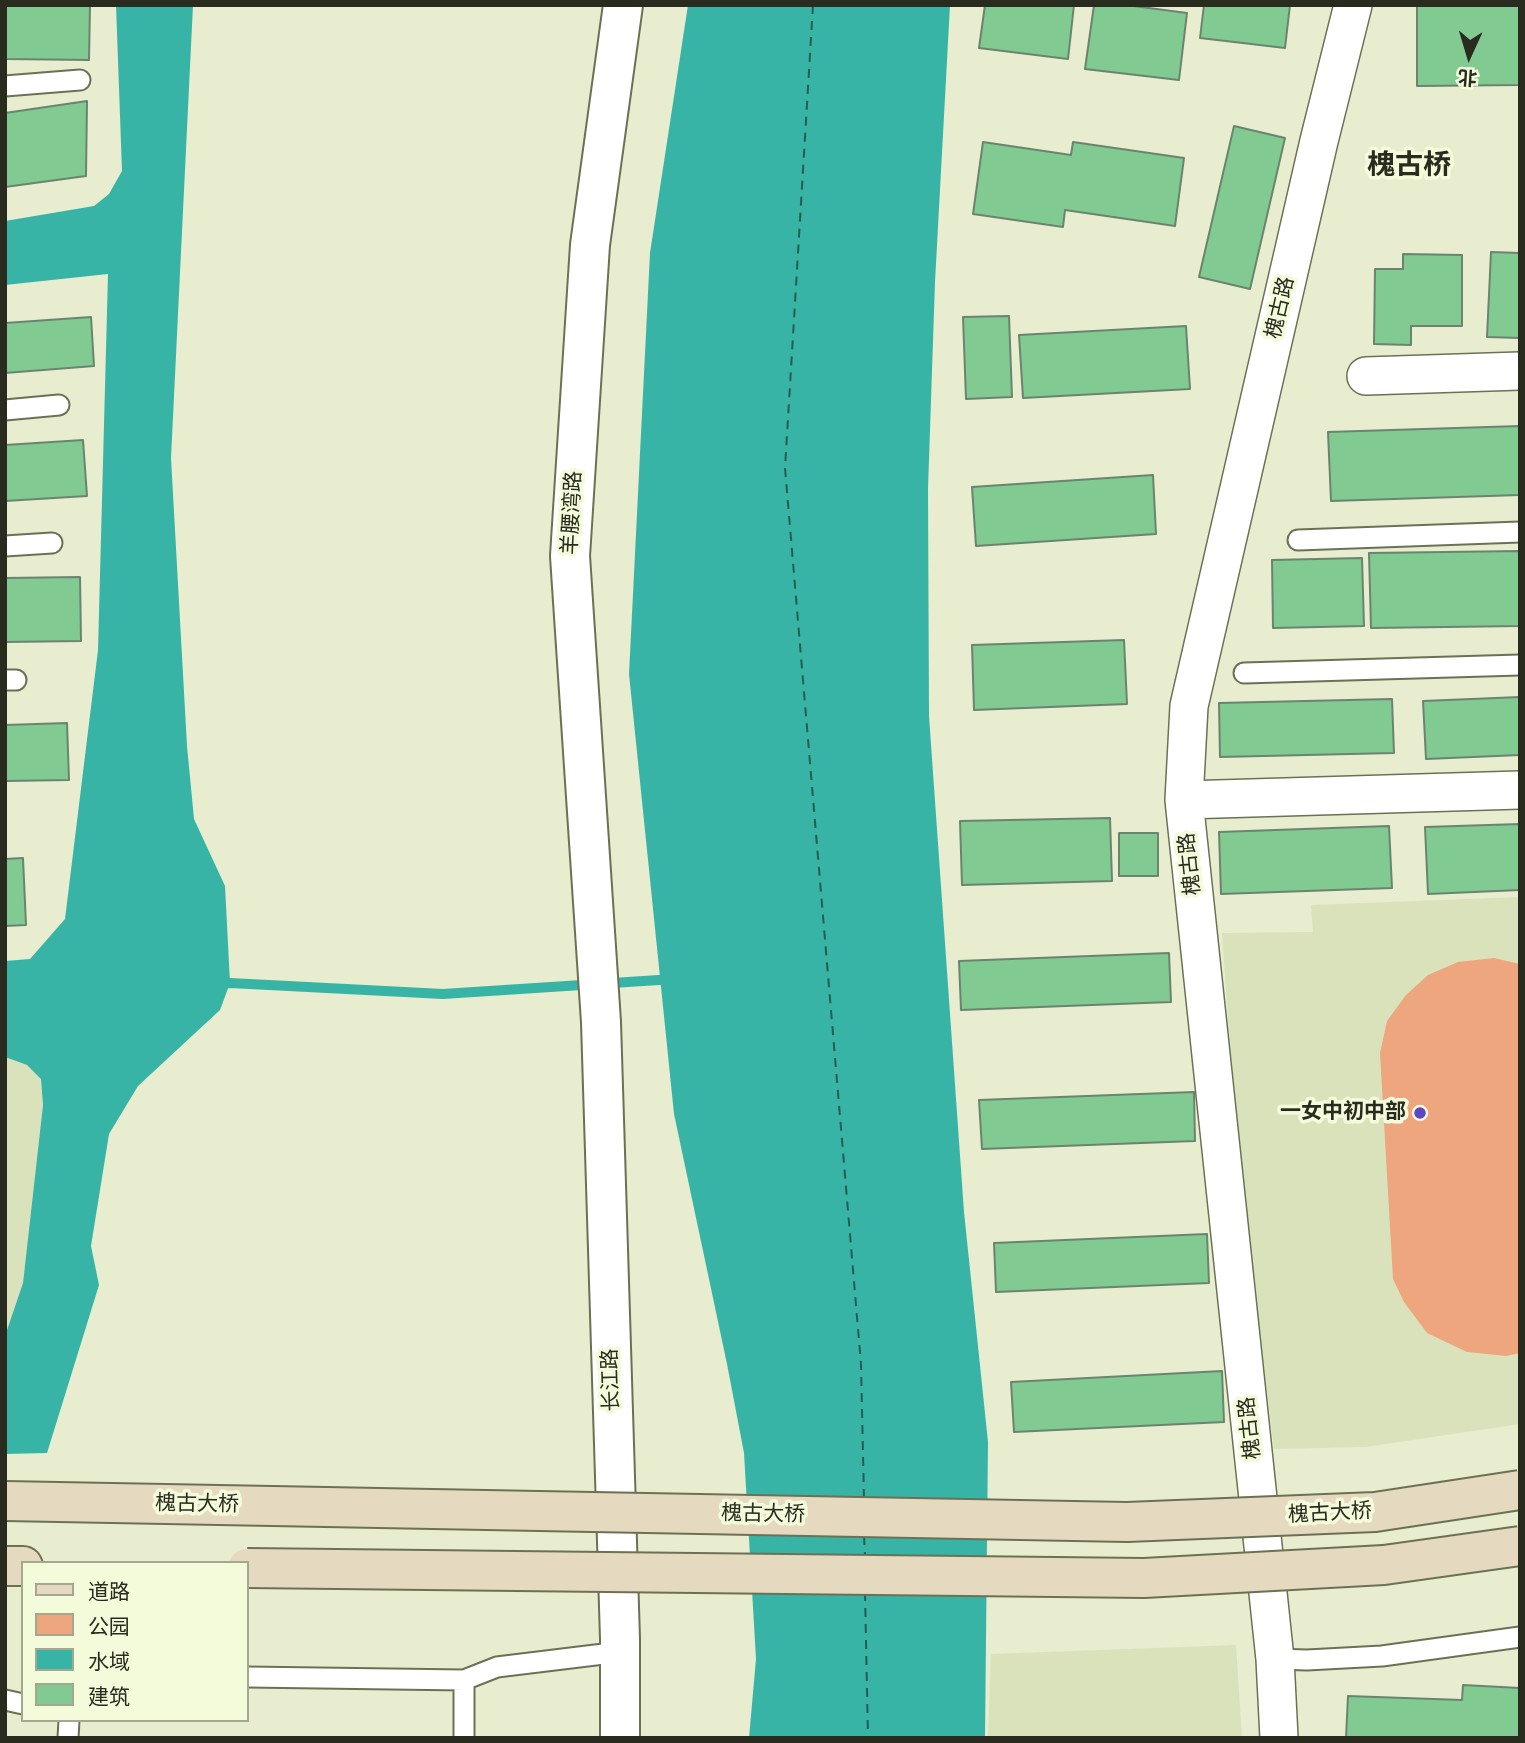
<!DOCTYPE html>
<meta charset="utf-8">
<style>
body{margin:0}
#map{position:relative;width:1525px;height:1743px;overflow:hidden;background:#e7edce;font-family:"Roboto Condensed","Noto Sans SC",sans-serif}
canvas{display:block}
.frame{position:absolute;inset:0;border:7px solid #292b1f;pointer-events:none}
.legend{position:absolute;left:21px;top:1561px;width:228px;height:161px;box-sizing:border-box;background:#f4fbdb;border:2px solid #a3a890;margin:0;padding:9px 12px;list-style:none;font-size:21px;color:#292b1f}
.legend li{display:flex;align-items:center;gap:14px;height:35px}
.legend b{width:35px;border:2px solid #a3a890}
.north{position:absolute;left:1434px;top:21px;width:70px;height:70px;-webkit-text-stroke:5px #f4fbdb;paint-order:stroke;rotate:184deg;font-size:19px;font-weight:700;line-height:28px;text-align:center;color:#292b1f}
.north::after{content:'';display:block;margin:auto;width:24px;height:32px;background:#292b1f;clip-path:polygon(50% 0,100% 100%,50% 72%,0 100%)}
</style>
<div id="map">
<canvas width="1525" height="1743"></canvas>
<div class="frame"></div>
<ul class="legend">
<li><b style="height:9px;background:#e5d9c0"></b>道路</li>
<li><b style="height:19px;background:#eea67f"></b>公园</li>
<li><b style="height:19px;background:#38b4a7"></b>水域</li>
<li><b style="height:19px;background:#81cb93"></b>建筑</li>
</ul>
<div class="north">北</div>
</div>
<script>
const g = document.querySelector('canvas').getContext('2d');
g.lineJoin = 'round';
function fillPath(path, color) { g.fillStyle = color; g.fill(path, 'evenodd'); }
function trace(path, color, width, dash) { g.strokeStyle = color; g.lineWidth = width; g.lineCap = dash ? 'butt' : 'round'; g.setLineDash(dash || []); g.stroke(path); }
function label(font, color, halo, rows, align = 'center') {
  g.font = font + ' "Roboto Condensed","Noto Sans SC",sans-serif'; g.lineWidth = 7; g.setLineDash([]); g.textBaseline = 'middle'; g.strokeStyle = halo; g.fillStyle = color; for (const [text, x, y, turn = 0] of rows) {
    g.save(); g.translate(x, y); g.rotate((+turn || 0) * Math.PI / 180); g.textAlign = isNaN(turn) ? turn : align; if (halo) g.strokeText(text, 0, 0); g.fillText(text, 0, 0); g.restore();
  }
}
fillPath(new Path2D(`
 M1520,897v527l-154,23 -92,2 -15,-121 -29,-281 -8,-114 91,-1 -2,-27z
 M5,1057l22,8 14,14 2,26 -20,178 -18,53z
 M1236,1645l6,93h-254l3,-84z`), '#dae2bb');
fillPath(new Path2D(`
 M1494,958l26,6v389l-14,3 -39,-4 -40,-19 -23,-31 -11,-23 -13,-226 7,-32 19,-26 22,-20 30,-13z`), '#eea67f');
fillPath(new Path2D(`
 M116,5h77l-22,453 16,288 7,73 31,67 5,97 -10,27 -82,76 -29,48 -18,112 8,39 -52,168 -42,1v-118l18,-53 20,-178 -2,-26 -14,-14 -22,-8v-96l25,-2 35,-40 33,-269 10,-376 -103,11v-64l89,-15 15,-12 13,-23z
 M688,5h262l-15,277 -7,207 1,227 35,496 24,230 -3,296h-236l7,-79 -12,-206 -17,-89 -53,-250 -45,-440 21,-421z`), '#38b4a7');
trace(new Path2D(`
 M215,985l15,-2 213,11 231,-15`), '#38b4a7', 10);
trace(new Path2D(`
 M813,5l-28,463 76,896 3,135
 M864,1536l1,19
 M865,1592l3,146`), '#285b54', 2, [9, 7]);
const building = new Path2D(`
 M5,5h85l-1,55 -84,-1z
 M985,5h89l-6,54 -89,-11z
 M1094,5h32l61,8 -8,67 -94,-11z
 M1204,5h86l-5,43 -85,-10z
 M1417,5h103v80l-103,1z
 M87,101l-1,75 -81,11v-74z
 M1234,126l51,12 -35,151 -51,-12z
 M983,142l88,13 2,-13 111,16 -9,68 -110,-16 -2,17 -90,-13z
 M1491,252l29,1v85l-33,-1z
 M1403,254l59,1v71h-51v19l-37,-1 1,-75h28z
 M1009,316l3,81 -46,2 -3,-82z
 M91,317l3,49 -89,7v-50z
 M1186,326l4,63 -167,9 -4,-63z
 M1520,426v69l-189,6 -3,-69z
 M83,440l4,56 -82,5v-56z
 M1153,475l3,59 -180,12 -4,-59z
 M1520,551v75l-149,2 -2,-75z
 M1362,558l2,68 -91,2 -1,-68z
 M80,577l1,64 -76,1v-64z
 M1124,640l3,64 -153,6 -2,-65z
 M1520,697v58l-94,4 -3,-58z
 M1392,699l2,54 -174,4 -1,-54z
 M67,723l2,57 -64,1v-56z
 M1110,818l2,63 -150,4 -2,-64z
 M1520,824v66l-92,4 -3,-67z
 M1389,826l3,62 -171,6 -2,-62z
 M1119,833h39v43h-39z
 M23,858l3,67 -21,1v-67z
 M1169,953l2,49 -210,8 -2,-49z
 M1194,1092l1,49 -213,8 -3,-49z
 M1207,1234l2,49 -213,9 -2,-49z
 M1222,1371l2,51 -210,10 -3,-50z
 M1463,1685l57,3v50h-174l2,-42 114,4z`);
fillPath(building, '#81cb93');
trace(building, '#6b8470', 2);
const service = new Path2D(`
 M5,86l75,-6
 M5,410l54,-5
 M1298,540l222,-8
 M5,546l47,-3
 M1244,673l276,-8
 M5,680h11
 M1275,1659l32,1 75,-4 138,-19
 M247,1677l217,3
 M5,1700l18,4
 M68,1738l1,-18
 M464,1738v-58l33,-13 123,-15`);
const minor = new Path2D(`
 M1366,376l154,-5
 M1184,800l336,-10
 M1279,1738l-4,-79 -91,-859 5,-94 130,-565 34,-136`);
const tertiary = new Path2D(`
 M620,1738v-99l-19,-617 -31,-466 20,-311 33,-240`);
const secondary = new Path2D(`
 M5,1566h18`);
trace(service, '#6b7155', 23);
trace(minor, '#6b7155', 40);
trace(tertiary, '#6b7155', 42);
trace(secondary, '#6b7155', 42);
trace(service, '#fff', 19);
trace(minor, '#fff', 37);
trace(tertiary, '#fff', 38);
trace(secondary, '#e5d9c0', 38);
const secondaryBridge = new Path2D(`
 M5,1501l1122,21 248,-10 145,-22
 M247,1568l897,10 240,-13 136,-19`);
trace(secondaryBridge, '#6b7155', 42, []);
trace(secondaryBridge, '#e5d9c0', 38);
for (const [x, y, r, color] of [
 [1420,1113,7,"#5d46bf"]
]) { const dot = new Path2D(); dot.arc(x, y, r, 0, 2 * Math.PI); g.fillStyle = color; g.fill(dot); trace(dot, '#f4fbdb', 2.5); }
label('21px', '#292b1f', '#f4fbdb', [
 ["槐古路",1281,308,-77],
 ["羊腰湾路",573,513,-87],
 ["槐古路",1191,864,-96],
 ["长江路",612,1380,-92],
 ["槐古路",1251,1428,-96],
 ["槐古大桥",197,1505,1],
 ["槐古大桥",1330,1514,-3],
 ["槐古大桥",763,1515,1]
]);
label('bold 21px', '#292b1f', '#f4fbdb', [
 ["一女中初中部",1406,1113]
], 'right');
label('bold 28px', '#292b1f', '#f4fbdb', [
 ["槐古桥",1409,167]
]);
</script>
